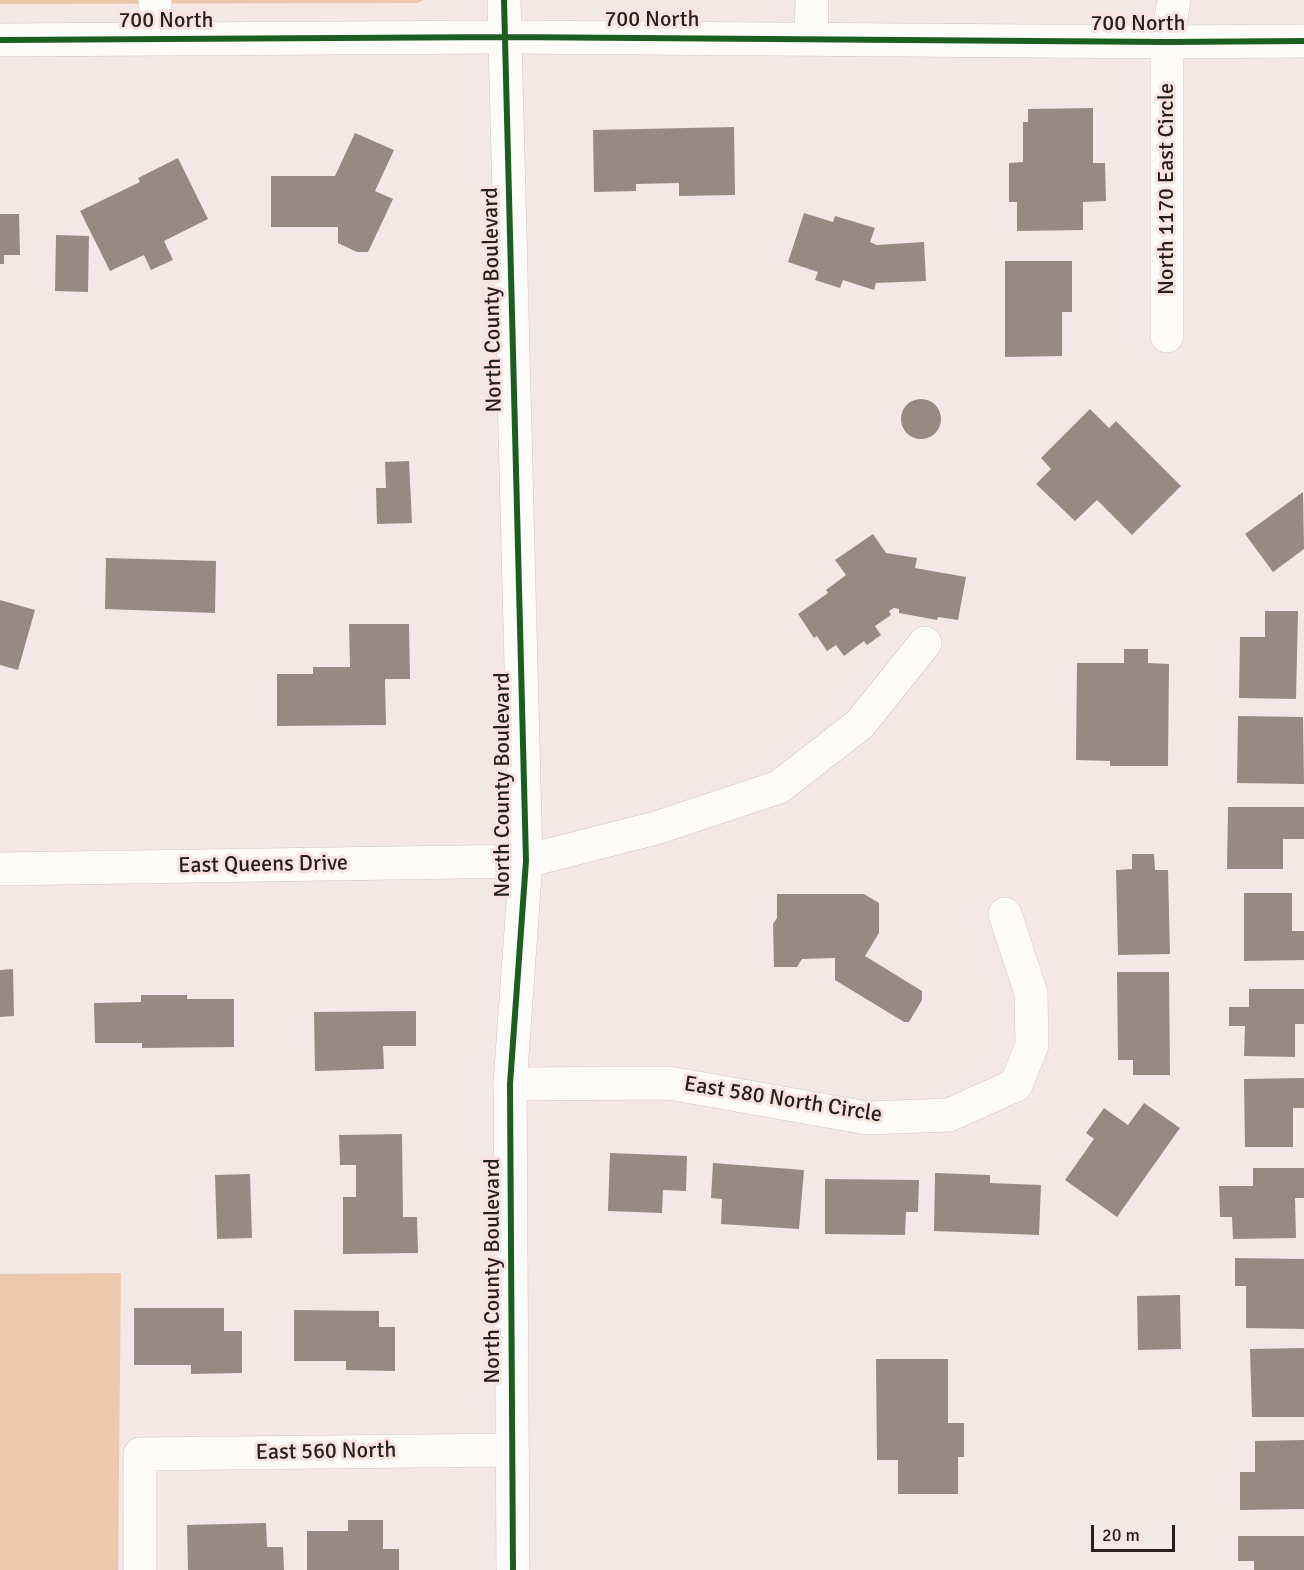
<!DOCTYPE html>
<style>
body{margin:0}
#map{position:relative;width:1304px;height:1570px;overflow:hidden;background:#f4e8e7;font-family:Signika,sans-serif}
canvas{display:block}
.scale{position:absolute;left:1091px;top:1525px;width:84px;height:27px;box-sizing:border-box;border:3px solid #271f1e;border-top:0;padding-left:8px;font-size:18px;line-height:21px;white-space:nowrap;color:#271f1e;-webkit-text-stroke:4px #f9e3e2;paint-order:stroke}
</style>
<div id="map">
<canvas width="1304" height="1570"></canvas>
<div class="scale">20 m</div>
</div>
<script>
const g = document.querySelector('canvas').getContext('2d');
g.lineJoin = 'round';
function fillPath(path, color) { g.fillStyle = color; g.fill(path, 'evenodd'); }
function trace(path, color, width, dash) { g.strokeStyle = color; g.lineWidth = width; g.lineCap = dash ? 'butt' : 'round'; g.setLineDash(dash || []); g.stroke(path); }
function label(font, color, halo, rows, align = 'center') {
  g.font = font + ' Signika,sans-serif'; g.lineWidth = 6; g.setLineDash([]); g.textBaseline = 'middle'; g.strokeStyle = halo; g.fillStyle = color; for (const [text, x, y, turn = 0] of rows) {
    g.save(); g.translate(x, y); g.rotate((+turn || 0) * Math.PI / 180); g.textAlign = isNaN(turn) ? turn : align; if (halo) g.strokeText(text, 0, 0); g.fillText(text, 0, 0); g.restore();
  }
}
fillPath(new Path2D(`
 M0,0h423l-5,3 -418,1z
 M121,1273l-3,297h-118v-296z`), '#ecc9ac');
fillPath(new Path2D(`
 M1093,108v55h12l1,38 -23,1v28l-66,1v-29h-8v-39l14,-1v-40h5v-13z
 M734,127l1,68 -56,1v-13l-43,1v7l-42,1 -1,-62z
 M355,133l39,17 -19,41 18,8 -25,53h-11l-19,-9v-16h-67v-51h64z
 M178,158l30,61 -44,22 9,19 -22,10 -7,-15 -34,16 -30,-60 60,-29 -2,-4z
 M804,213l29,9 2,-6 40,12 -5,14 7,3 47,-3 2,39 -50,2 -2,7 -31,-10 -3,8 -25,-8 3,-8 -30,-10z
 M0,214h19l1,41h-16v9h-4z
 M56,235l33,1 -1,56 -33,-1z
 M1005,261h67v51h-10v44l-57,1z
 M901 419a20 20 0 1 1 40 0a20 20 0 1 1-40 0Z
 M1090,409l19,19 7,-7 65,65 -49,49 -35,-35 -22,21 -39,-37 15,-15 -10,-11z
 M409,461l3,62 -35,1 -1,-36h10l-1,-26z
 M1303,492l1,57 -31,23 -28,-38z
 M873,534l13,19 31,5 -2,10 51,9 -8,43 -20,-3 -1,3 -38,-7v-4l-5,-1 -5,3 2,4 -16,11 6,9 -14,10 -3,-4 -20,15 -8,-11 -9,6 -10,-15 -3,2 -16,-24 30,-21 -2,-3 20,-15 -11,-15z
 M106,558l110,3 -1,52 -110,-4z
 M0,600l35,10 -17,60 -18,-5z
 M1265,611h33l-2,88 -57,-1 1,-61h25z
 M349,624h60l1,55h-25l1,46 -109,1v-52h36v-7h37z
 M1124,649h24v14l21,1 -1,102h-58v-5l-34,-1 1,-97h47z
 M1238,716l65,1 1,67 -67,-1z
 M1228,807h76v32h-21v30h-56z
 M1132,854h22l1,16h13l2,84 -52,1 -2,-85 16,-1z
 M1244,893h48v38h12v29l-60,1z
 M777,894h87l15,9v30l-14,23 57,35v9l-13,22h-5l-69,-42v-22l-33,1 -5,8h-23l-1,-43 4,-6z
 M13,969l1,47 -14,1v-47z
 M1117,972h52l1,103h-37v-15h-15z
 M1249,989h55v35h-9v33l-51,-1 1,-30h-16v-19h20z
 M141,995h46v4h47v48l-92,1v-5h-47l-1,-40 47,-1z
 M416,1011v35h-33l1,23 -69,2 -1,-59z
 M1304,1078v30h-11v39h-48l-1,-68z
 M1144,1103l36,25 -63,89 -52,-37 29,-41 -8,-6 18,-25 24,17z
 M402,1134l1,83h14l1,36 -75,1v-57h13v-32h-16l-1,-30z
 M610,1153l77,3 -1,35 -23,-1 -1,23 -54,-2z
 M713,1163l91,7 -5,59 -78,-5 1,-25 -11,-1z
 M1253,1168h51v30h-9l1,40 -63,1 -1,-22h-12l-1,-31h34z
 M935,1173l55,2v8l51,2 -2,50 -105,-4z
 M250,1174l2,64 -35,1 -2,-64z
 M825,1179l94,1 -1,32h-12l-1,23 -80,-1z
 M1235,1258l69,1v70l-58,-1v-42h-11z
 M1180,1295l1,54 -43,1 -1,-54z
 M134,1308h90v23h18v42l-51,1v-9h-57z
 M294,1310l85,1v16h16v44l-49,-1v-9h-52z
 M1304,1348v69h-52l-2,-68z
 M876,1359h72v64h16v34h-6v37h-60v-34h-21z
 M1304,1440v69l-64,1v-38h15v-31z
 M348,1520h35v29h16v21h-92v-39h41z
 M266,1523l1,24h16l1,23h-96l-1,-45z
 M1238,1536h66v34h-50v-9h-16z`), '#998983');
const minor = new Path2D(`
 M155,0v39
 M811,39l1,-39
 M0,40l505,-3 662,5 137,-1
 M1167,336v-294l7,-42
 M0,869l526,-8 130,-33 123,-41 81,-63 65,-81
 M510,1084l159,-1 198,35 82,-3 67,-30 16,-40 -1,-52 -26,-79
 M140,1570v-116l372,-4`);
const major = new Path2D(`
 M504,0l22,861 -16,223 3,486`);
trace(minor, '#cec4c3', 34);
trace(major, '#cec4c3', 34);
trace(minor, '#fdfcfb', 33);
trace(major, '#fdfcfb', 33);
trace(new Path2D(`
 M504,0l22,861 -16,223 3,486
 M0,40l505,-3 662,5 137,-1`), '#1b5e20', 6);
label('22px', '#271f1e', '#f9e3e2', [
 ["700 North",652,20],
 ["700 North",166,21],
 ["700 North",1138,24],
 ["North 1170 East Circle",1167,189,-90],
 ["North County Boulevard",493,300,-91],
 ["North County Boulevard",503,785,-90],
 ["East Queens Drive",263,865,-1],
 ["East 580 North Circle",783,1100,9],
 ["North County Boulevard",493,1271,-90],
 ["East 560 North",326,1452,-1]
]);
</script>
